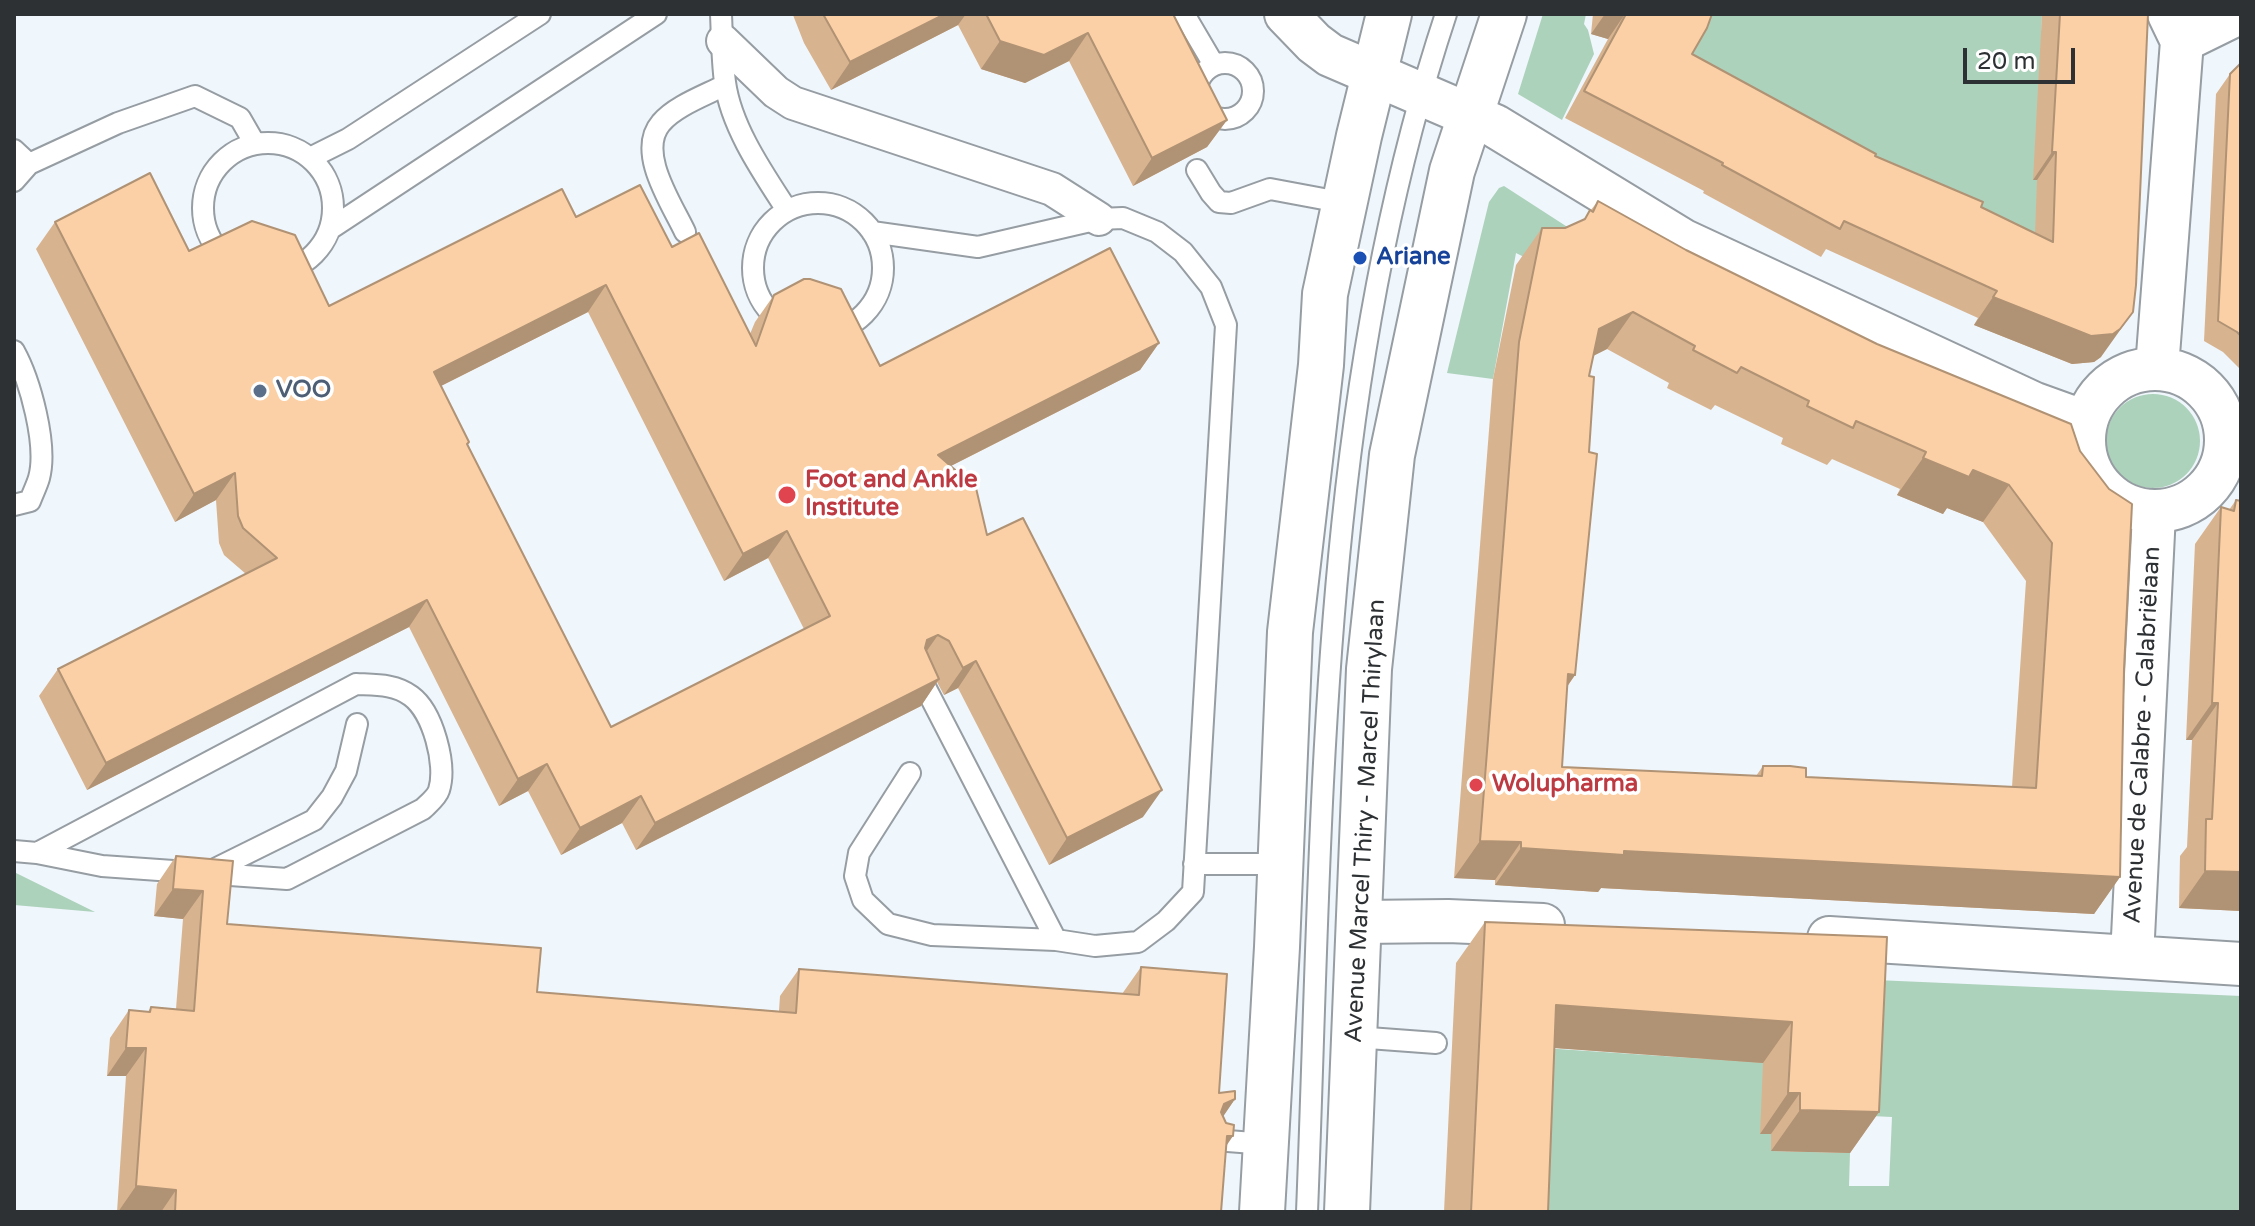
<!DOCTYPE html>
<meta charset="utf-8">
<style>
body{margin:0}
#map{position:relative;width:2255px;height:1226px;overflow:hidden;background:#eff6fc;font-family:"Varela Round",sans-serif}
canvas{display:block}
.frame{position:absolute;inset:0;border:16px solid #2e3133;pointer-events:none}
.scale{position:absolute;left:1963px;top:48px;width:112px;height:36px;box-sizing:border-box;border:4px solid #2e3133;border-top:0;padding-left:10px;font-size:24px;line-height:28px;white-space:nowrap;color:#2e3133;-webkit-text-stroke:6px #fff;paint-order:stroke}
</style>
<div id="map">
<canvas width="2255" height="1226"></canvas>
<div class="frame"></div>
<div class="scale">20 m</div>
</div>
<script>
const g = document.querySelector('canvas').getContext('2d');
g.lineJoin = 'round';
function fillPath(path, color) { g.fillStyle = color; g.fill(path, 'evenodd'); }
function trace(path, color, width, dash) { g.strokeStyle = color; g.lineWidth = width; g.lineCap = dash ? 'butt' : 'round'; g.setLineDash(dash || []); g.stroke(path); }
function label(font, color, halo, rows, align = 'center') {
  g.font = font + ' "Varela Round",sans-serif'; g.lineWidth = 7; g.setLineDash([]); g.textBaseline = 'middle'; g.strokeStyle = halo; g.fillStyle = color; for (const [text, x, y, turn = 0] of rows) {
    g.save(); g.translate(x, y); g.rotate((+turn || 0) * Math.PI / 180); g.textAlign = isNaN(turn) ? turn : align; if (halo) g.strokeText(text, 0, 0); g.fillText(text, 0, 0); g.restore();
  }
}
fillPath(new Path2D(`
 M1543,14h43l-2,10 4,6 6,24 -32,66 -44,-26z
 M1700,14h342l-5,166 7,68 -356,-192z
 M1504,186l65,42 -35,34 -18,-9 -23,126 -46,-6 42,-171 10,-14z
 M2106 441a47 47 0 1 1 94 0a47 47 0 1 1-94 0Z
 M14,872l81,40 -81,-7z
 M1876,980l365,16v216h-721l-7,-166 195,13 66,-3 -3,95 79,2 -1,33h40l3,-69 -21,-1z`), '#add2bb');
const service = new Path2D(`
 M721,14c1,22 1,46 4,68 6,45 38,91 62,128
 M1184,14l30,51
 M1197 91a28 28 0 1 1 56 0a28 28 0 1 1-56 0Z
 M203 208a65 65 0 1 1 130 0a65 65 0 1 1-130 0Z
 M14,150l15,14
 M310,158l38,-19 192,-125
 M1197,170l14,23 8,9 12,1 39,-14 75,14
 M14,181l15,-17 89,-41 77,-27 45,22 15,26
 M753 268a65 65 0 1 1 130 0a65 65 0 1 1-130 0Z
 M330,229l326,-215
 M685,232c-13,-28 -49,-80 -24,-109 14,-17 45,-28 64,-38
 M872,232l106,15 121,-28 24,-1 34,14 26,20 28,35 15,38 -33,567 -27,29 -28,21 -43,4 -39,-6 -124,-5 -44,-11 -25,-24 -8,-24 4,-23 51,-80
 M14,351c16,29 34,94 25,127 -2,7 -6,15 -9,23l-16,4
 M919,675l137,265
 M14,851l23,2 65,13 185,13 136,-70c5,-5 14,-12 16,-19 8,-25 -6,-78 -28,-94 -16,-12 -35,-11 -55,-12l-319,169
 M1194,864h87
 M209,872l105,-52 18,-23 14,-26 11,-47
 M1355,1037l81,6
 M1215,1140l51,4
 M1307,1212c16,-402 11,-812 139,-1198`);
const pedestrian = new Path2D(`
 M723,41l53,51 17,11 259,86 47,30`);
const minor = new Path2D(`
 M1286,14l28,29 16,12 165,71 187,114 353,164 50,18
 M2182,41l55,-27
 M2157,368l25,-327 -13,-27
 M2084 440a71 71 0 1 1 142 0a71 71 0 1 1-142 0Z
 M1360,922l88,-1 95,4
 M1829,938l412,26
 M2132,957l22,-444`);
const secondary = new Path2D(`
 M1262,1212l15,-265 13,-315 31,-267 4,-71 34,-158 30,-122
 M1347,1212l22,-543 23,-214 60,-284 52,-157`);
trace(service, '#969da3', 24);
trace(pedestrian, '#969da3', 36);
trace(minor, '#969da3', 46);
trace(secondary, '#969da3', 48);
trace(service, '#fff', 20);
trace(pedestrian, '#fff', 32);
trace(minor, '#fff', 42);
trace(secondary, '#fff', 44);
fillPath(new Path2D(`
 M793,14h380l54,106 -20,27 -74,39 -64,-125 -44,22 -44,-14 -23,-44 -127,65 -27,-47 -11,-28z
 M1593,14h119l-20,40 183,102 160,78 2,-54h-4l9,-166h106l-47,343 -7,5 -22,2 -98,-39 4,-7 -152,-69 -5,8 -118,-64 1,-2 -139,-73 43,-79 -17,-5z
 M2241,63v307l-18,-18 -19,-11 12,-247 14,-20z
 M1598,201l88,49 191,94 194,80 53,245 -4,208 -26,37 -493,-26 -3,4 -103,-7v-5l-41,-2 39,-499 23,-114 26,-37h23l18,-8zM1607,349l62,34 -2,5 44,22 4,-5 68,33 -2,6 46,21 5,-6 68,30 -3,6 46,19 4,-6 36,14 43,59 -14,206 -206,-10 -43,-11 -7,10 -194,-9 5,-80 8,-12 14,-299 4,-20z
 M576,217l96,30 78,87 5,-12 19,-27 106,71 279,-23 -19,27 -189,96 36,69 156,282 -94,48 -91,-177 -14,7 -7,-13 -16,24 -285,144 -14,-27 -61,32 -33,-64 -29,15 -90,-179 -322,163 -48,-94 19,-27 188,-95 -22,-19 -5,-12 -3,-43 -41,22 -139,-273 19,-27 134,29 140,55zM588,312l136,269 44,-23 36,71 -193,98 -143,-282 1,-3 -28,-56z
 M2236,500l5,1v410l-62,-3 1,-52 7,-9 5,-107h-6l9,-196 26,-37 8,3z
 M176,856l51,68 310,68 242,19 1,-15 19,-27 323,25 19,-27 78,126 16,6 -12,17 3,30 -5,66h-1104l9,-136h-19l3,-38 19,-28 19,2 3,-5 25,2 7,-90 -29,-3 3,-32z
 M1485,922l402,15 -8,175 -29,41 -79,-2v-17h-11l3,-71 -209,-15 -6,164h-104l12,-249z`), '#d8b38f');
fillPath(new Path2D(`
 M945,14h21l-8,11 -127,65 19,-28z
 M1605,14h20l-17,25 -17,-5z
 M1088,33l-19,28 -44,22 -44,-14 19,-28z
 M1227,120l-20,27 -74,39 19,-28z
 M2052,152h4l-19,28h-4z
 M606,285l-18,27 -173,87 19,-27z
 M1993,297l140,15 -32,45 -7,5 -22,2 -98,-39z
 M1633,312l-26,37 -34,17 26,-37z
 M1159,343l-19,27 -221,112 19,-27z
 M1923,458l50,12 36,15 -26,37 -36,-14 -4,6 -46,-19z
 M235,473l-19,27 -41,22 19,-28z
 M787,531l-19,27 -44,23 19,-27z
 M427,600l-18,27 -322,163 19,-27z
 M938,635l-19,27 8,-22z
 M976,661l-18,27 -14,7 19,-27z
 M1568,674l7,1 -26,37z
 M939,679l-18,27 -285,144 19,-27z
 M2212,703h6l-26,37h-6z
 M547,764l-19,27 -29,15 19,-27z
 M1162,790l-19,27 -94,48 18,-27z
 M641,796l-19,27 -61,32 19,-27z
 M1480,841l41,1 -26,38 -41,-2z
 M1521,848l103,3 496,26 -26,37 -493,-26 -3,4 -103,-7z
 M2205,871l36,1v39l-62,-3z
 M173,889l30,2 -20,28 -29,-3z
 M1556,1005l236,17 -29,41 -236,-17z
 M126,1048h20l-20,28h-19z
 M1788,1093h12l-29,41h-11z
 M1235,1099l-19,28 8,-23z
 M1800,1110l79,2 -29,41 -79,-2z
 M1227,1136h6l-19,28z
 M136,1186l40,4 -15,22h-43z`), '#b09274');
const building = new Path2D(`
 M823,14h122l-95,48z
 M986,14h187l54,106 -75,38 -64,-125 -44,22 -44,-14z
 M1626,14h86l-5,14 -15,26 184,100 -1,2 108,46 -2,5 72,35 3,-90h-4l8,-138h88l-12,271 -3,27 -13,17 -7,5 -22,2 -98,-39 4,-6 -153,-70 -4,8 -118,-64 1,-2 -139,-72z
 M2241,63v273l-4,-4 -19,-11 12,-247z
 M150,173l39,78 63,-30 43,14 34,71 233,-117 14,28 64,-32 32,62 27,-14 57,113 18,-51 30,-16h6l31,10 39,77 230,-118 49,95 -221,112 38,33 11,47 36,-17 139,272 -95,48 -91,-177 -13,7 -14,-27 -11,-6 -11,5 -2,8 14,31 -284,144 -14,-27 -61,32 -33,-64 -29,15 -91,-179 -321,163 -48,-94 219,-111 -34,-30 -5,-12 -3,-43 -41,21 -139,-272zM606,285l137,269 44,-23 43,85 -219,111 -144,-283 2,-2 -35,-70z
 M1598,201l88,49 191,94 194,80 9,27 29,38 23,15 -8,165 -4,208 -496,-26v4l-103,-7v-6l-41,-1 39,-499 23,-114h23l20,-9 5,-9 3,2zM1633,312l62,34 -2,4 44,23 4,-6 68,34 -2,5 46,22 3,-7 70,31 -3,6 46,19 4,-7 36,15 43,58 -16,245 -230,-11v-9l-16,-2h-27l-1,10 -200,-9 6,-93 7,1 22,-221 -8,-2 5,-75 -5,-1 10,-47z
 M2236,500l5,1v371l-36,-1 1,-52h6l6,-116h-6l9,-196 13,4z
 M176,856l57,5 -6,63 314,24 -4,44 259,21 3,-44 340,26 2,-28 86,7 -8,119 16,-2v8l-11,5 -3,8 5,11 8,2 -1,11h-6l-6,76h-1046l1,-22 -40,-4 10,-138h-20l3,-38 21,2 1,-5 43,4 9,-120 -30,-2z
 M1485,922l402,15 -8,175 -79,-2v-17h-12l4,-71 -236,-17 -8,207h-77z`);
fillPath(building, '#fbd0a6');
trace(building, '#b09274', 2);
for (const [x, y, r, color] of [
 [1360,258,8,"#1a4fb4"],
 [260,391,8,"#5c6f8a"],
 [787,495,10,"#e0444e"],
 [1476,785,8,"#e0444e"]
]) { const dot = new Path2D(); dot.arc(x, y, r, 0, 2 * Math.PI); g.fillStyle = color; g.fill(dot); trace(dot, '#fff', 3); }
label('bold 24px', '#164399', '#fff', [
 ["Ariane",1376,258]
], 'left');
label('bold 24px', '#4e5e75', '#fff', [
 ["VOO",276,391]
], 'left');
label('bold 24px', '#be3a42', '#fff', [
 ["Foot and Ankle",805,481],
 ["Institute",805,509],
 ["Wolupharma",1492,785]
], 'left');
label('24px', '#2e3133', '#fff', [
 ["Avenue de Calabre - Calabriëlaan",2143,735,-87],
 ["Avenue Marcel Thiry - Marcel Thirylaan",1366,821,-87]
]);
</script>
